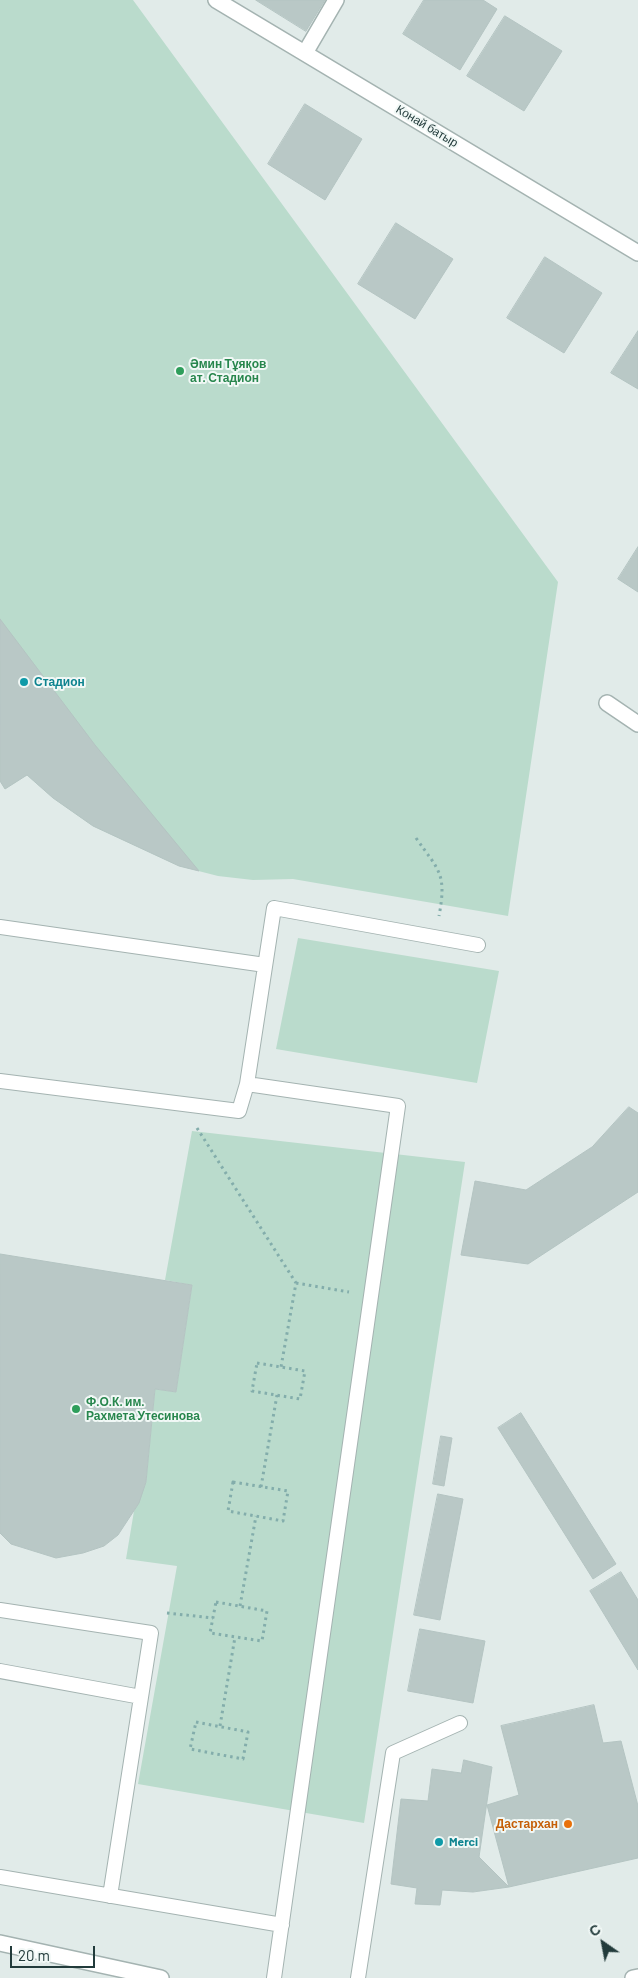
<!DOCTYPE html>
<meta charset="utf-8">
<style>
body{margin:0}
#map{position:relative;width:638px;height:1978px;overflow:hidden;background:#e1ebe9;font-family:Barlow,sans-serif}
canvas{display:block}
.north{position:absolute;left:578px;top:1918px;width:50px;height:50px;-webkit-text-stroke:4px #f1f8f6;paint-order:stroke;rotate:327deg;font-size:14px;font-weight:700;line-height:20px;text-align:center;color:#223b3b}
.north::after{content:'';display:block;margin:auto;width:18px;height:22px;background:#223b3b;clip-path:polygon(50% 0,100% 100%,50% 72%,0 100%)}
.scale{position:absolute;left:10px;top:1946px;width:85px;height:22px;box-sizing:border-box;border:2px solid #223b3b;border-top:0;padding-left:6px;font-size:15px;line-height:18px;white-space:nowrap;color:#223b3b;-webkit-text-stroke:4px #f1f8f6;paint-order:stroke}
</style>
<div id="map">
<canvas width="638" height="1978"></canvas>
<div class="north">С</div>
<div class="scale">20 m</div>
</div>
<script>
const g = document.querySelector('canvas').getContext('2d');
g.lineJoin = 'round';
function fillPath(path, color) { g.fillStyle = color; g.fill(path, 'evenodd'); }
function trace(path, color, width, dash) { g.strokeStyle = color; g.lineWidth = width; g.lineCap = dash ? 'butt' : 'round'; g.setLineDash(dash || []); g.stroke(path); }
function label(font, color, halo, rows, align = 'center') {
  g.font = font + ' Barlow,sans-serif'; g.lineWidth = 4; g.setLineDash([]); g.textBaseline = 'middle'; g.strokeStyle = halo; g.fillStyle = color; for (const [text, x, y, turn = 0] of rows) {
    g.save(); g.translate(x, y); g.rotate((+turn || 0) * Math.PI / 180); g.textAlign = isNaN(turn) ? turn : align; if (halo) g.strokeText(text, 0, 0); g.fillText(text, 0, 0); g.restore();
  }
}
fillPath(new Path2D(`
 M0,0h133l425,582 -50,334 -215,-37 -40,1 -35,-4 -39,-10 -86,-40 -40,-28 -26,-23 -22,14 -5,-8z
 M298,938l201,33 -22,112 -201,-34z
 M192,1131l273,31 -101,661 -226,-39 39,-218 -51,-7 8,-48 12,-29 9,-93 21,3 16,-107 -27,-5z`), '#badbcc');
const building = new Path2D(`
 M256,0h69l-19,31z
 M424,0h59l14,9 -37,61 -57,-36z
 M505,16l57,35 -38,60 -57,-35z
 M305,104l57,35 -37,61 -57,-36z
 M396,223l57,36 -38,60 -57,-35z
 M545,257l57,36 -38,60 -57,-35z
 M638,331v58l-27,-16z
 M638,547v45l-20,-13z
 M0,619l95,126 104,126 -20,-5 -86,-40 -40,-28 -26,-23 -22,14 -5,-8z
 M629,1107l9,6v79l-110,72 -67,-9 14,-74 51,9 66,-43z
 M0,1254l192,31 -16,107 -21,-3 -9,93 -7,21 -21,32 -14,11 -21,7 -27,5 -45,-14 -11,-11z
 M521,1413l95,151 -23,15 -95,-151z
 M441,1436l11,2 -8,48 -11,-2z
 M438,1494l25,5 -23,121 -26,-5z
 M621,1572l17,28v70l-48,-79z
 M420,1629l65,12 -12,62 -65,-12z
 M594,1705l9,38 18,-2 17,65v52l-129,29 -22,-82 32,-10 -18,-69z
 M464,1760l28,7 -13,90 30,30 -36,5 -31,-2 -2,15 -25,-1 2,-16 -26,-4 10,-85 27,2 4,-32 29,4z`);
fillPath(building, '#b9c8c6');
trace(building, '#b4c4c2', 1);
const service = new Path2D(`
 M0,927l265,38
 M0,1081l239,30 8,-27
 M0,1610l151,23 -41,263
 M0,1671l141,26
 M0,1877l282,48
 M274,1978l124,-872 -151,-22 27,-176 204,37
 M358,1978l35,-225 67,-30`);
const minor = new Path2D(`
 M216,0l422,253
 M305,53l31,-53
 M607,703l31,21`);
const tertiary = new Path2D(`
 M0,1943l161,35
 M633,1978l5,-1`);
trace(service, '#a4b3b1', 16);
trace(minor, '#a4b3b1', 18);
trace(tertiary, '#a4b3b1', 18);
trace(new Path2D(`
 M416,838c23,33 31,35 23,78
 M197,1128l99,155 -15,84
 M296,1283l53,9
 M257,1363l48,8 -5,28 -48,-8z
 M233,1482l55,9 -5,30 -55,-10z
 M261,1487l16,-92
 M216,1602l51,9 -5,30 -52,-8z
 M240,1606l16,-90
 M167,1613l46,5
 M196,1722l52,10 -5,27 -53,-10z
 M220,1726l15,-89`), '#83adab', 3, [2.5, 4]);
trace(service, '#fff', 14);
trace(minor, '#fff', 15);
trace(tertiary, '#fff', 15);
for (const [x, y, r, color] of [
 [180,371,5,"#2e9e5b"],
 [24,682,5,"#0f9aa8"],
 [76,1409,5,"#2e9e5b"],
 [568,1824,5,"#e8710a"],
 [439,1842,5,"#0f9aa8"]
]) { const dot = new Path2D(); dot.arc(x, y, r, 0, 2 * Math.PI); g.fillStyle = color; g.fill(dot); trace(dot, '#f1f8f6', 2); }
label('12px', '#223b3b', '#f1f8f6', [
 ["Конай батыр",427,126,31]
]);
label('bold 12px', '#27864d', '#f1f8f6', [
 ["Әмин Тұяқов",190,364],
 ["ат. Стадион",190,378],
 ["Ф.О.К. им.",86,1402],
 ["Рахмета Утесинова",86,1416]
], 'left');
label('bold 12px', '#0d838f', '#f1f8f6', [
 ["Стадион",34,682],
 ["Merci",449,1842]
], 'left');
label('bold 12px', '#c56008', '#f1f8f6', [
 ["Дастархан",558,1824]
], 'right');
</script>
